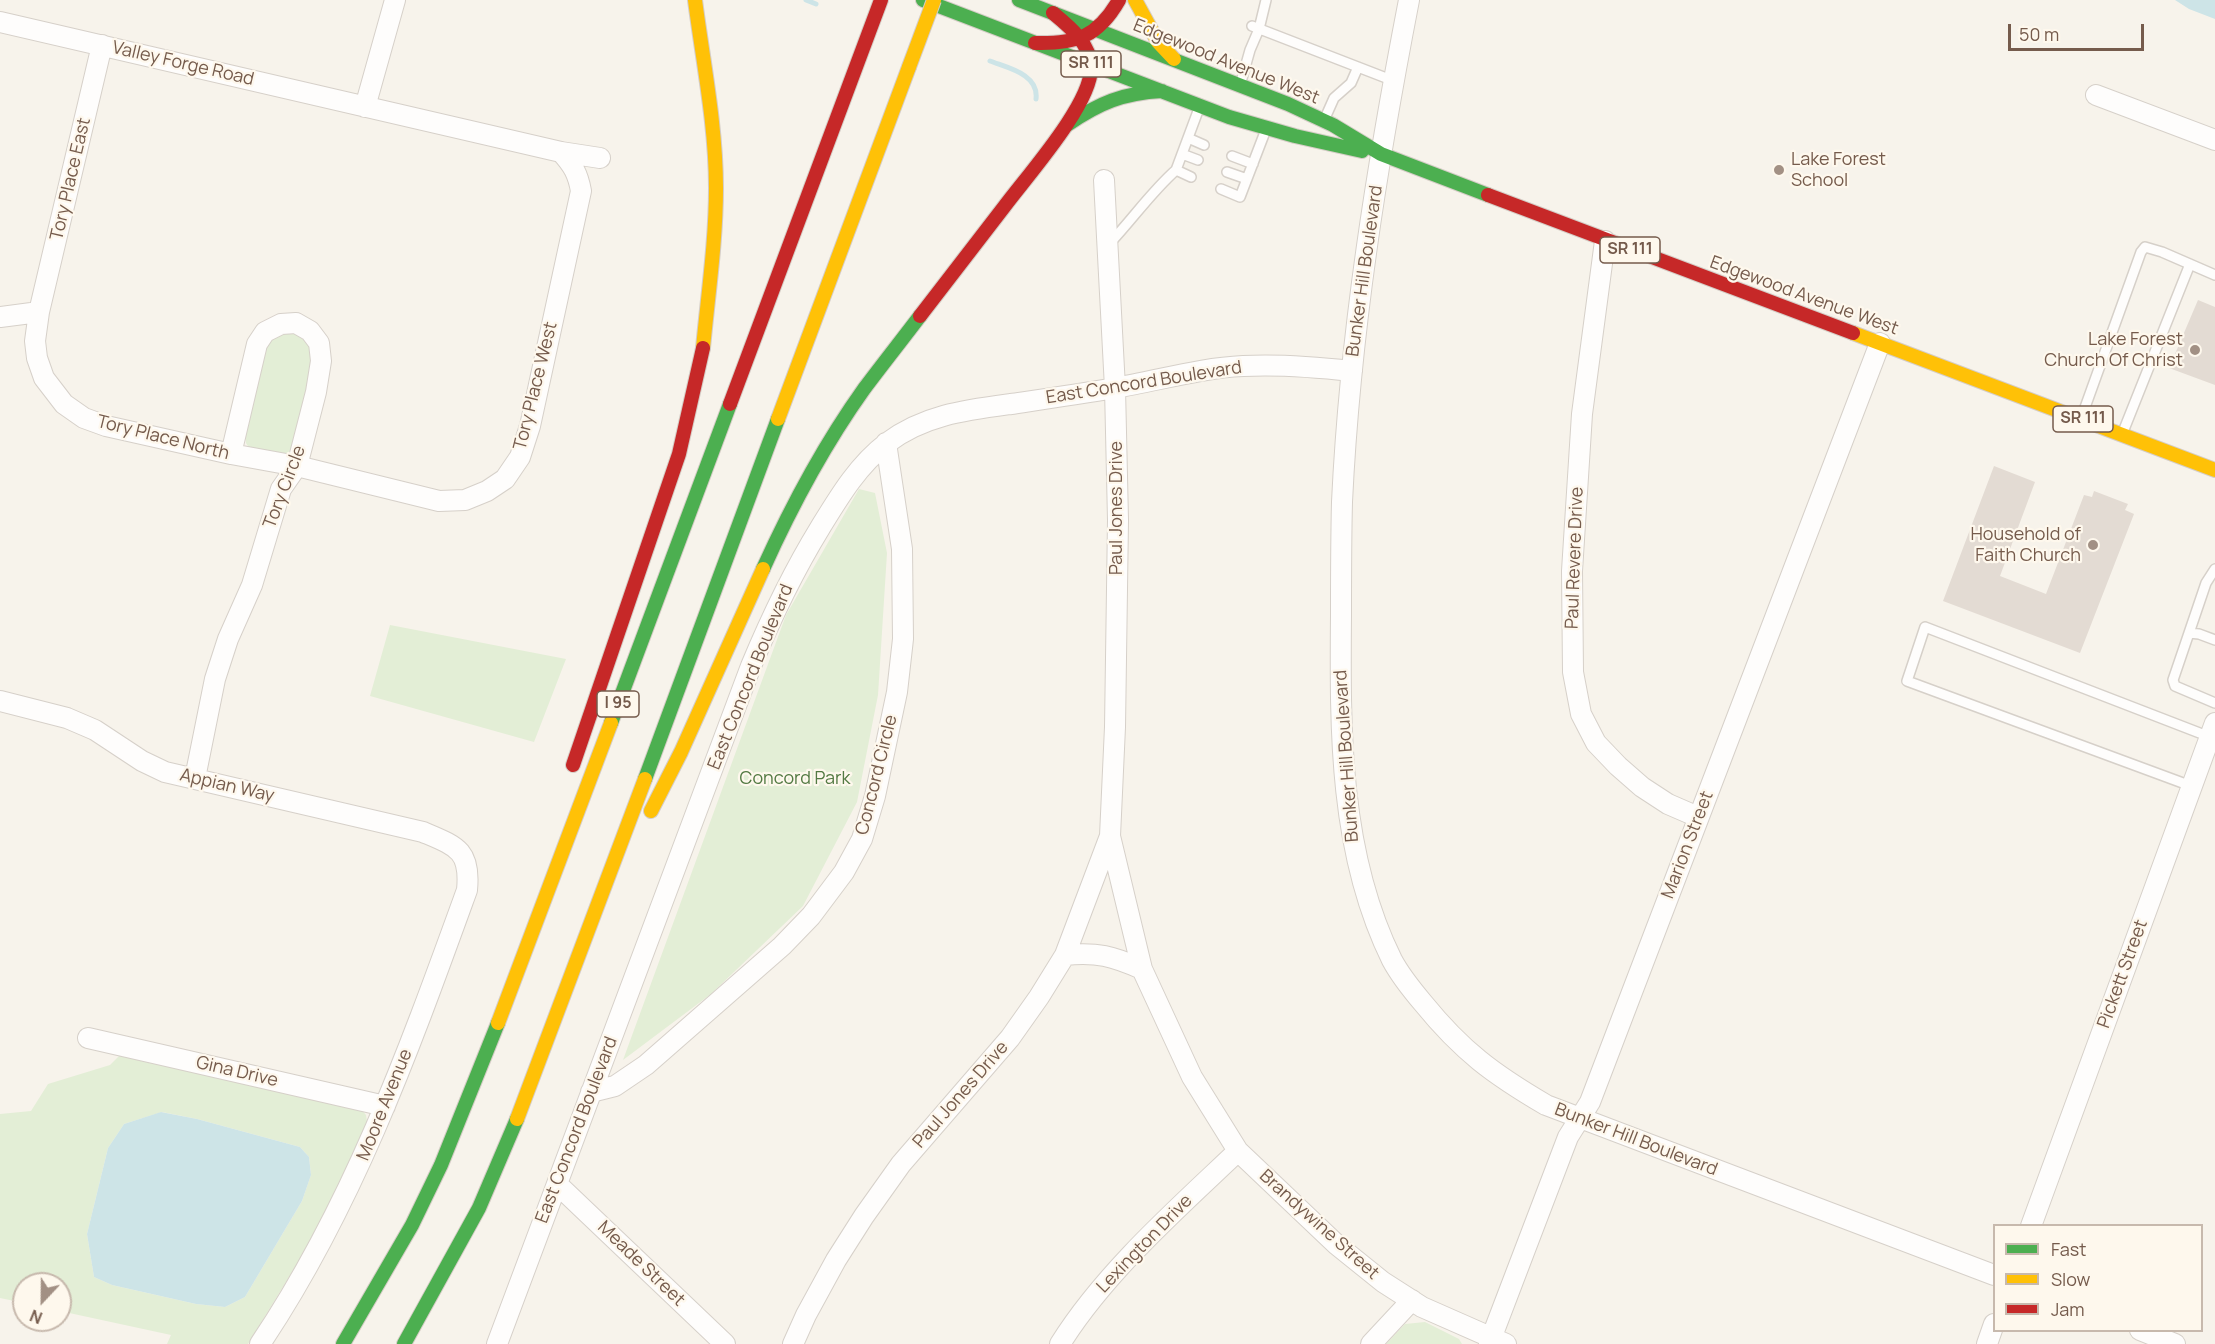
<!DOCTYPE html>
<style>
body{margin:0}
#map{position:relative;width:2215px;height:1344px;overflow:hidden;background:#f7f3eb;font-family:Manrope,sans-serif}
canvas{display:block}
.legend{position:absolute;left:1993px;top:1224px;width:210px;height:108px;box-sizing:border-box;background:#fef8ed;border:2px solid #c7b9ad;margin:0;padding:8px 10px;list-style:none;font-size:18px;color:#755b4c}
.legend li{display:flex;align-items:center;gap:12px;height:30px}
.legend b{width:30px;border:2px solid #c7b9ad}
.north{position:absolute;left:12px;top:1272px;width:60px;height:60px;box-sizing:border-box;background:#fef8ed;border:2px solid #c7b9ad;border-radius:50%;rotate:202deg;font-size:16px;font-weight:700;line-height:24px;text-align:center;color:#755b4c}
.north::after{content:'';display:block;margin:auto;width:21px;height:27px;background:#a29084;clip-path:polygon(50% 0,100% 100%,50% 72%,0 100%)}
.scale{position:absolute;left:2008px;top:24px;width:136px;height:27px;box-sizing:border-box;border:3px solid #755b4c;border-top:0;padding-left:8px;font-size:18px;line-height:21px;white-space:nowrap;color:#755b4c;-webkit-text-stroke:4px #fef8ed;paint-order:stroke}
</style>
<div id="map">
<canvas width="2215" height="1344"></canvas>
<ul class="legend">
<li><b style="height:8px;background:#4caf50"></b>Fast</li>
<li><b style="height:8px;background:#ffc107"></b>Slow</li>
<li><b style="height:8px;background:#c62828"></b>Jam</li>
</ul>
<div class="north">N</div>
<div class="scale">50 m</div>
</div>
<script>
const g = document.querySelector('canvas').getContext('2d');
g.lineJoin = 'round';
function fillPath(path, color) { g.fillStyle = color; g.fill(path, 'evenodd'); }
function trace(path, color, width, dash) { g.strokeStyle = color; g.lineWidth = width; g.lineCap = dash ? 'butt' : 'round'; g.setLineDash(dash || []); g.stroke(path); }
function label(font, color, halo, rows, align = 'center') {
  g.font = font + ' Manrope,sans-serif'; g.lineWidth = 4.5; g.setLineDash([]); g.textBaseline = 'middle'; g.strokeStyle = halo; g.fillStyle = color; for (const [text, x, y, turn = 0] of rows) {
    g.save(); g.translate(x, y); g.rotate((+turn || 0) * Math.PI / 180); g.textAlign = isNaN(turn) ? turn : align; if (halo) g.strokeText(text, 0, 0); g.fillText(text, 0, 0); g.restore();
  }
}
fillPath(new Path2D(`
 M299,331l12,16 3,18 -20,82c-12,14 -26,7 -43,4l-5,-8 -1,-12c4,-23 11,-92 35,-99 5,-1 13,0 19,-1z
 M859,489l16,4 12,60 -9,142 -21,107 -54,104 -92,88 -88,66 163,-445z
 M390,625l176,34 -32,83 -164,-46z
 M121,1054l239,54 6,7 2,13 -38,82 -82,134h-81l4,-9 -111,-24v-27h-36v19l-24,-5v-184l31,-3 17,-27 62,-19zM162,1112l35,7 103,28 9,10 2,18 -9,26 -57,96 -20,10 -29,-3 -84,-19 -18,-8 -7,-43 21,-86 16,-24z
 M1425,1322l34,17 3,5h-76l19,-20z`), '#e3eed6');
fillPath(new Path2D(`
 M2175,0h40v19l-26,-10z
 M161,1112l36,7 103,28 9,10 2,18 -9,26 -57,96 -20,10 -29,-3 -84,-19 -18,-8 -7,-43 21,-86 16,-24z`), '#cde4e7');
trace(new Path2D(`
 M806,0l10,4
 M990,61c18,7 49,13 46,38`), '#cde4e7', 5);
fillPath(new Path2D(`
 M2198,300l17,7v78l-46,-17z
 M1994,466l41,16 -35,94 46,18 38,-99 8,2 2,-6 34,13 -3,6 9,4 -54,139 -137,-52z`), '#e3dbd3');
const lane = new Path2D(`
 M1252,26l142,55
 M1241,82l9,-32 9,-21 7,-29
 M1326,116l8,-18 17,-15 7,-16
 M1188,138l16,7
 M1182,154l16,6
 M1232,156l21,8
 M1227,172l20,7
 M1191,177l-15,-7 22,-59
 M1221,189l19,8 25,-65
 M1109,244c23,-24 42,-52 67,-74
 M2083,413l58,-161 4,-5 17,5 53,23
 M2123,432l67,-168
 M2189,633l17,-50 9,-14
 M2215,640l-16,-6 -10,-1 -16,47 2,6 40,17
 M2191,786l-284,-105 18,-54 285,110`);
const street = new Path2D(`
 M1409,0c-32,165 -59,333 -67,502 -1,38 -1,75 -1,113 -1,116 -2,238 51,345 8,15 20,30 31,43 39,48 70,71 123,102l448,170
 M0,22l561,130 39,6
 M102,45l-63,267 -4,29 2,17 7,20 20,26 20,14 22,8 125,28 66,12 142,35 26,-1 22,-9 18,-12 15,-22 10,-31 51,-235c-3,-17 -8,-26 -20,-39
 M2096,95l119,45
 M365,107l30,-107
 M1605,241l-23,173 -10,157 1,101 8,42 15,29 22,23 24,21 26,17 30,13
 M0,317l39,-5
 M0,701l67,17 28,12 47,31 23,11 258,60c33,14 48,18 44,58 -57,157 -113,314 -207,454
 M195,778l20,-99 13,-40 24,-54 29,-96 16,-23 19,-74 5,-31 -2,-18 -9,-12 -14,-8 -15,1 -16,8 -8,12 -26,110
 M1110,836l32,133 50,108 46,74 99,94 46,37 39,25 84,37
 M1065,955c33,-3 47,1 77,14
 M88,1038l297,68
 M591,1092l24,-6 31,-21 136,-119 29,-30 33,-44 18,-33 13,-43 22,-104 6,-53 -1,-90 -16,-106
 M557,1184l168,160
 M2031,1226l184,-503
 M2140,1330l35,14
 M497,1344l254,-678c20,-48 42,-94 69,-138 19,-31 38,-63 67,-85 37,-28 79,-33 124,-39 34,-5 69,-10 103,-16 43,-7 86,-20 129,-22 37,-2 73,1 109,5
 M793,1344l13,-29 30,-55 28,-44 37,-52 109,-126 29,-41 26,-42 45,-119 5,-109 3,-207 -3,-132 -11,-208
 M1060,1344c45,-72 117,-135 178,-193
 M1371,1344l41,-44
 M1489,1344l79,-207 22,-35 290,-759
 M1987,1344l7,-20`);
const fast = new Path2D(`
 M923,0l306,117 66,19 67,15
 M1019,0l269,104 45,21 48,29 107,41
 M1067,125c32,-22 56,-32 95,-34
 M763,569c28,-62 61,-124 101,-180 18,-24 37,-48 56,-73
 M611,723l119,-319
 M645,779l133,-360
 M343,1344l69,-119 29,-60 57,-142
 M404,1344l75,-136 38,-89`);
const slow = new Path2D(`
 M695,0c8,62 21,125 21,188 0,53 -8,107 -13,160
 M1135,0l23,42 16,17
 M1853,333l362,137
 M778,419l131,-352
 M651,811l30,-59 82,-183
 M498,1023l113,-300
 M517,1119l128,-340`);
const jam = new Path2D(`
 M1035,43c41,1 63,-6 84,-43
 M1488,195l365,138
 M920,316c28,-36 56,-73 84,-109 23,-31 87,-102 87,-139 0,-24 -21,-41 -38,-55
 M730,404l151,-404
 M573,765l106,-311 24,-106`);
trace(lane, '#d6d0c9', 12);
trace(street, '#d6d0c9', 22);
trace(fast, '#d5cdc6', 16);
trace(slow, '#d5cdc6', 16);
trace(jam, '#d5cdc6', 16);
trace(lane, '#fefdfc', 9);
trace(street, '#fefdfc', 20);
trace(fast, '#4caf50', 14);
trace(slow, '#ffc107', 14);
trace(jam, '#c62828', 14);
const slowBridge = new Path2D(`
 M909,67l25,-67`);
trace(slowBridge, '#d5cdc6', 16, []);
trace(slowBridge, '#ffc107', 14);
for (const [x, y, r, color] of [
 [1779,170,6,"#a29084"],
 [2195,350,6,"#a29084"],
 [2093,545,6,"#a29084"]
]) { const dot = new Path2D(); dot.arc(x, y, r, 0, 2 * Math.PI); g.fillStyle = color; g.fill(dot); trace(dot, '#fef8ed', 2); }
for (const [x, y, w] of [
 [1091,64,60],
 [1630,250,60],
 [2083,419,60],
 [618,704,42]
]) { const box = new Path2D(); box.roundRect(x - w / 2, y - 13, w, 26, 4.5); g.fillStyle = '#fef8ed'; g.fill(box); trace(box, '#755b4c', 1.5); }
label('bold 16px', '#755b4c', null, [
 ["SR 111",1091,64],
 ["SR 111",1630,250],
 ["SR 111",2083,419],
 ["I 95",618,704]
]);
label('18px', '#755b4c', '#fef8ed', [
 ["Edgewood Avenue West",1226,62,22],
 ["Valley Forge Road",183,64,13],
 ["Tory Place East",71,179,-77],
 ["Bunker Hill Boulevard",1365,271,-82],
 ["Edgewood Avenue West",1804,296,20],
 ["East Concord Boulevard",1144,383,-9],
 ["Tory Place West",536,386,-76],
 ["Tory Place North",163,438,14],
 ["Tory Circle",285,487,-69],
 ["Paul Jones Drive",1117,508,-90],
 ["Paul Revere Drive",1575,558,-88],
 ["East Concord Boulevard",751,677,-68],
 ["Bunker Hill Boulevard",1347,756,-94],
 ["Concord Circle",877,775,-76],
 ["Appian Way",227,786,13],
 ["Marion Street",1688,845,-69],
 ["Pickett Street",2123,974,-70],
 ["Gina Drive",237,1072,13],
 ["Paul Jones Drive",961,1095,-49],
 ["Moore Avenue",385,1105,-68],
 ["East Concord Boulevard",577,1130,-69],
 ["Bunker Hill Boulevard",1636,1140,21],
 ["Brandywine Street",1319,1225,42],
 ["Lexington Drive",1145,1244,-46],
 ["Meade Street",641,1264,44]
]);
label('18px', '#755b4c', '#fef8ed', [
 ["Lake Forest",1791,160,"left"],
 ["School",1791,181,"left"],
 ["Lake Forest",2183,340],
 ["Church Of Christ",2183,361],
 ["Household of",2081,535],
 ["Faith Church",2081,556]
], 'right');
label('18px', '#537a43', '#fef8ed', [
 ["Concord Park",795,779]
]);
</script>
